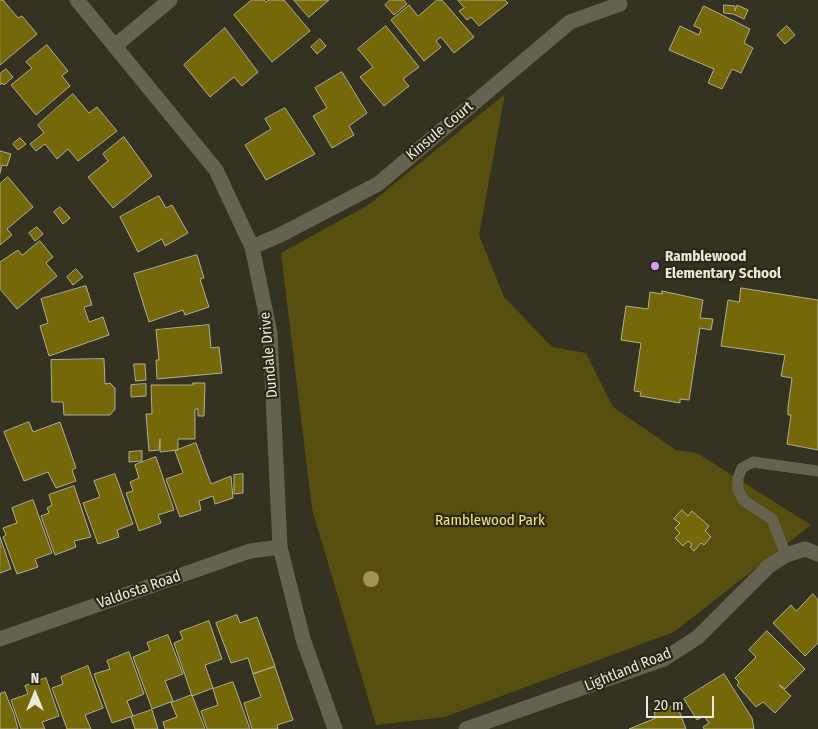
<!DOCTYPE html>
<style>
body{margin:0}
#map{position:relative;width:818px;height:729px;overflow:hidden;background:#343220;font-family:"Fira Sans Condensed",sans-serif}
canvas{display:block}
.north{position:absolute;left:10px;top:669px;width:50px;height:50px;-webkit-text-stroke:4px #2a2816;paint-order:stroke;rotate:0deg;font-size:14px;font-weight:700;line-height:20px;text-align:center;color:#e9e8dd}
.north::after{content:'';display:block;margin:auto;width:18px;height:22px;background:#e9e8dd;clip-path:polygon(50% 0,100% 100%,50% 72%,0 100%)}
.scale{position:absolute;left:646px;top:696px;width:68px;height:22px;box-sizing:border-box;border:2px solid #e9e8dd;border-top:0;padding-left:6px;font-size:15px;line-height:18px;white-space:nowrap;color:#e9e8dd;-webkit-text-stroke:4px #2a2816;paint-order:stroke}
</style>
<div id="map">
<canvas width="818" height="729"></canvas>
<div class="north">N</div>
<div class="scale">20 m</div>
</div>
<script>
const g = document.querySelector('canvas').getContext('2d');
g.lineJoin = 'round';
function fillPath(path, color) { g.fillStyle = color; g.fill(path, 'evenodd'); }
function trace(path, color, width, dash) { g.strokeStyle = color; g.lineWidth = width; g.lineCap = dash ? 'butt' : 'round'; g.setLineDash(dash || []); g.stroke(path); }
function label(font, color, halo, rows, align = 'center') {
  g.font = font + ' "Fira Sans Condensed",sans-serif'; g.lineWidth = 4.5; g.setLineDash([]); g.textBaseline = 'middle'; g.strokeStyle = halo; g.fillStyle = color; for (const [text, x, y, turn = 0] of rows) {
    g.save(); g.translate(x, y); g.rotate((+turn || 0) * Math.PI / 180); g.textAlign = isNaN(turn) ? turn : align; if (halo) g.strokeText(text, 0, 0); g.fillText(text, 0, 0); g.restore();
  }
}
fillPath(new Path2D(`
 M505,94l-26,141 25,62 48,50 34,6 27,54 63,43 21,3 114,72 -137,107 -229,85 -69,8 -64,-216 -31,-256 87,-48z`), '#574e0f');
const building = new Path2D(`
 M0,0h3l15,18 4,-2 15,18 -37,31z
 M252,0h12l2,2 3,-2h15l26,31 -38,31 -38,-47z
 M294,0h35l-20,17z
 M390,0h14l3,4 -13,11 -9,-10z
 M437,0h5l32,37 -20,16 -13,-16 -5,4 5,6 -17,14 -33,-41 18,-15 9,11z
 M458,0h47l3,3 -29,23 -8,-9 -4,3 -8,-9 5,-3z
 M724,5l11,1v5l2,-6 11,5 -4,9 -11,-5 -9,-1z
 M704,6l46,23 -6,14 9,5 -12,25 -9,-4 -10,20 -14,-6 6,-14 -45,-19 11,-24 19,9 2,-6 -7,-3z
 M386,26l33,41 -16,12 6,7 -25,20 -24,-29 13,-10 -15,-18z
 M787,26l8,9 -10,9 -8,-9z
 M225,28l33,44 -16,14 -8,-9 -24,20 -26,-32z
 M320,39l6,7 -9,8 -6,-7z
 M47,45l21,26 -6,5 8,10 -34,29 -25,-30 21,-17 -6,-6z
 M6,69l7,8 -9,8 -2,-2 -2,2v-11z
 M342,72l25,41 -18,13 5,9 -22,13 -19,-32 14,-8 -12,-20z
 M73,94l16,19 8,-6 20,24 -39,30 -10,-12 -11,10 -12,-15 -9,7 -6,-7 14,-11 -6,-8z
 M285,108l30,46 -49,26 -21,-35 26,-16 -6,-10z
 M124,137l28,39 -39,32 -25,-31 20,-16 -5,-7z
 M20,138l6,6 -8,6 -5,-6z
 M0,151l11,3 -4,12 -5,-1 -2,8z
 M8,177l25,30 -26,22 5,6 -12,10v-61z
 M159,196l7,12 6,-3 16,28 -23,13 -3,-7 -24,13 -18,-35z
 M60,207l10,11 -7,6 -9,-12z
 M37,227l6,7 -8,7 -6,-8z
 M40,241l13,16 -7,6 11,13 -40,33 -17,-20v-27l18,-12 4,5z
 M197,255l7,23 -4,1 9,28 -24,8 -2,-5 -34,12 -15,-48z
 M76,269l7,8 -10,8 -6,-8z
 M86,286l6,19 -8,2 5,15 14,-5 6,18 -60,21 -9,-30 8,-3 -7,-24z
 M741,288l77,12v150l-31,-6 4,-29h-3v-8l4,-29 -11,-2 4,-21 -64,-9 7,-46 11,2z
 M662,291l41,9 -3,18 13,1 -2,11 -11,-2 -11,72 -9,-1v4l-40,-7 1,-4 -7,-1 7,-48 -20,-3 5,-34 22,3 2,-17 12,2z
 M209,325l2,23 8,-1 3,26 -65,6 -1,-19h3l-3,-30z
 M104,359l1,25 5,-1 5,5v21l-5,6h-46l-1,-13h-11l-1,-42z
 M134,364h11l1,16 -10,1z
 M193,383h12l-1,33h-6v-7h-3v30h-17v11l-18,2v-13l-1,11 -10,1 -3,-37h6l-1,-29h42z
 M146,384v12l-15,1v-12z
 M29,422l4,10 27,-10 16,46 -4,2 4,11 -20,7 -8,-16 -24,9 -20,-49z
 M196,443l15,41 20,-8 2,22 -18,6 -2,-8 -14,5 2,9 -21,7 -14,-38 17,-6 -8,-22z
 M142,451v10l-13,1v-10z
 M156,457l18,53 -16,5 3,8 -22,8 -13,-38 7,-2 -3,-9 9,-4 -4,-13z
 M115,474l18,50 -16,6 2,7 -21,7 -15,-41 17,-6 -6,-16z
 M243,474v19l-9,1v-19z
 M74,486l17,51 -17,4 2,6 -21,8 -14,-39 8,-3 -2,-5 5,-3 -3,-10z
 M33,500l19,53 -17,6 3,8 -21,7 -14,-37 3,-2 -3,-7 14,-5 -5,-15z
 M682,510l6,6 4,-5 17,15 -4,5 6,6 -7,8 -3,-2 -7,8 -4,-4 2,-3 -4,-3 -5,5 -8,-8 5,-5 -5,-5 5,-5 -6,-4z
 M0,537l11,32 -11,4z
 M813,594l5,6v43l-13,13 -32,-33 18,-18 5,6z
 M237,615l3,8 17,-6 18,49 -22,8 -5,-16 -17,5 -15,-40z
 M209,621l13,38 -17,6 8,23 -21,8 -18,-53 9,-4 -3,-7z
 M767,631l38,38 -20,20 -6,-4 12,11 -16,17 -12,-11 -7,5 -19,-22 2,-3 -4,-4 21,-21 -7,-7z
 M168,635l15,39 -18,7 8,20 -21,8 -19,-52 17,-7 -3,-7z
 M129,652l15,42 -17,7 6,15 -21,7 -18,-49 16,-5 -3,-8z
 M88,666l15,42 -18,7 6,14h-24l-15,-41 11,-4 -2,-7z
 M275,667l18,53 -16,5 1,4h-26l-8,-26 17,-6 -8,-23z
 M724,674l28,44 2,11h-50l-1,-2 6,-4 -5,-7 -7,4 -13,-21z
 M46,678l13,38 -17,6 3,7h-24l-10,-29 17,-6 -3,-8z
 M233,682l17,47h-43l-6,-18 17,-6 -5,-16z
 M5,692l9,22 4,15h-18v-35z
 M192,695l13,34h-40l-2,-7 14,-5 -6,-14z
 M677,705l9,24h-57l27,-11 -2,-5z
 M152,710l6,19h-23l-4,-12z`);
fillPath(building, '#746809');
trace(building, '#b0ad98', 1);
trace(new Path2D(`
 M786,555l-14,-36 -28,-18 -6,-11v-12l4,-10 11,-6 65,9`), '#65634f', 11);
trace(new Path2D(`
 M77,0l139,170 36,77 18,86 10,214 23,92 32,90
 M116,45l54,-45
 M252,247l28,-12 98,-51 192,-162 50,-18
 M0,639l250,-88 30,-4
 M466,729l198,-70 34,-22 71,-71 17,-11 19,-6 13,5`), '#65634f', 15);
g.fillStyle = '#9f954f';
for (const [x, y] of [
 [371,579]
]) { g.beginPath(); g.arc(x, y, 8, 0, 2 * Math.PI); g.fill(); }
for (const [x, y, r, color] of [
 [655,266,5,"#d59cfb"]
]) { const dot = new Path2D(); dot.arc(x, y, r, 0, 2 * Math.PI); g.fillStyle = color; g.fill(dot); trace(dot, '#2a2816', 2); }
label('15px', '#e9e8dd', '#2a2816', [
 ["Kinsule Court",440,131,-40],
 ["Dundale Drive",269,355,-95],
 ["Valdosta Road",139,590,-19],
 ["Lightland Road",628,670,-22]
]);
label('bold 15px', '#e9e8dd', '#2a2816', [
 ["Ramblewood",665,257],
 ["Elementary School",665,274]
], 'left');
label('15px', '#f6e676', '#2a2816', [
 ["Ramblewood Park",490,521]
]);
</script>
